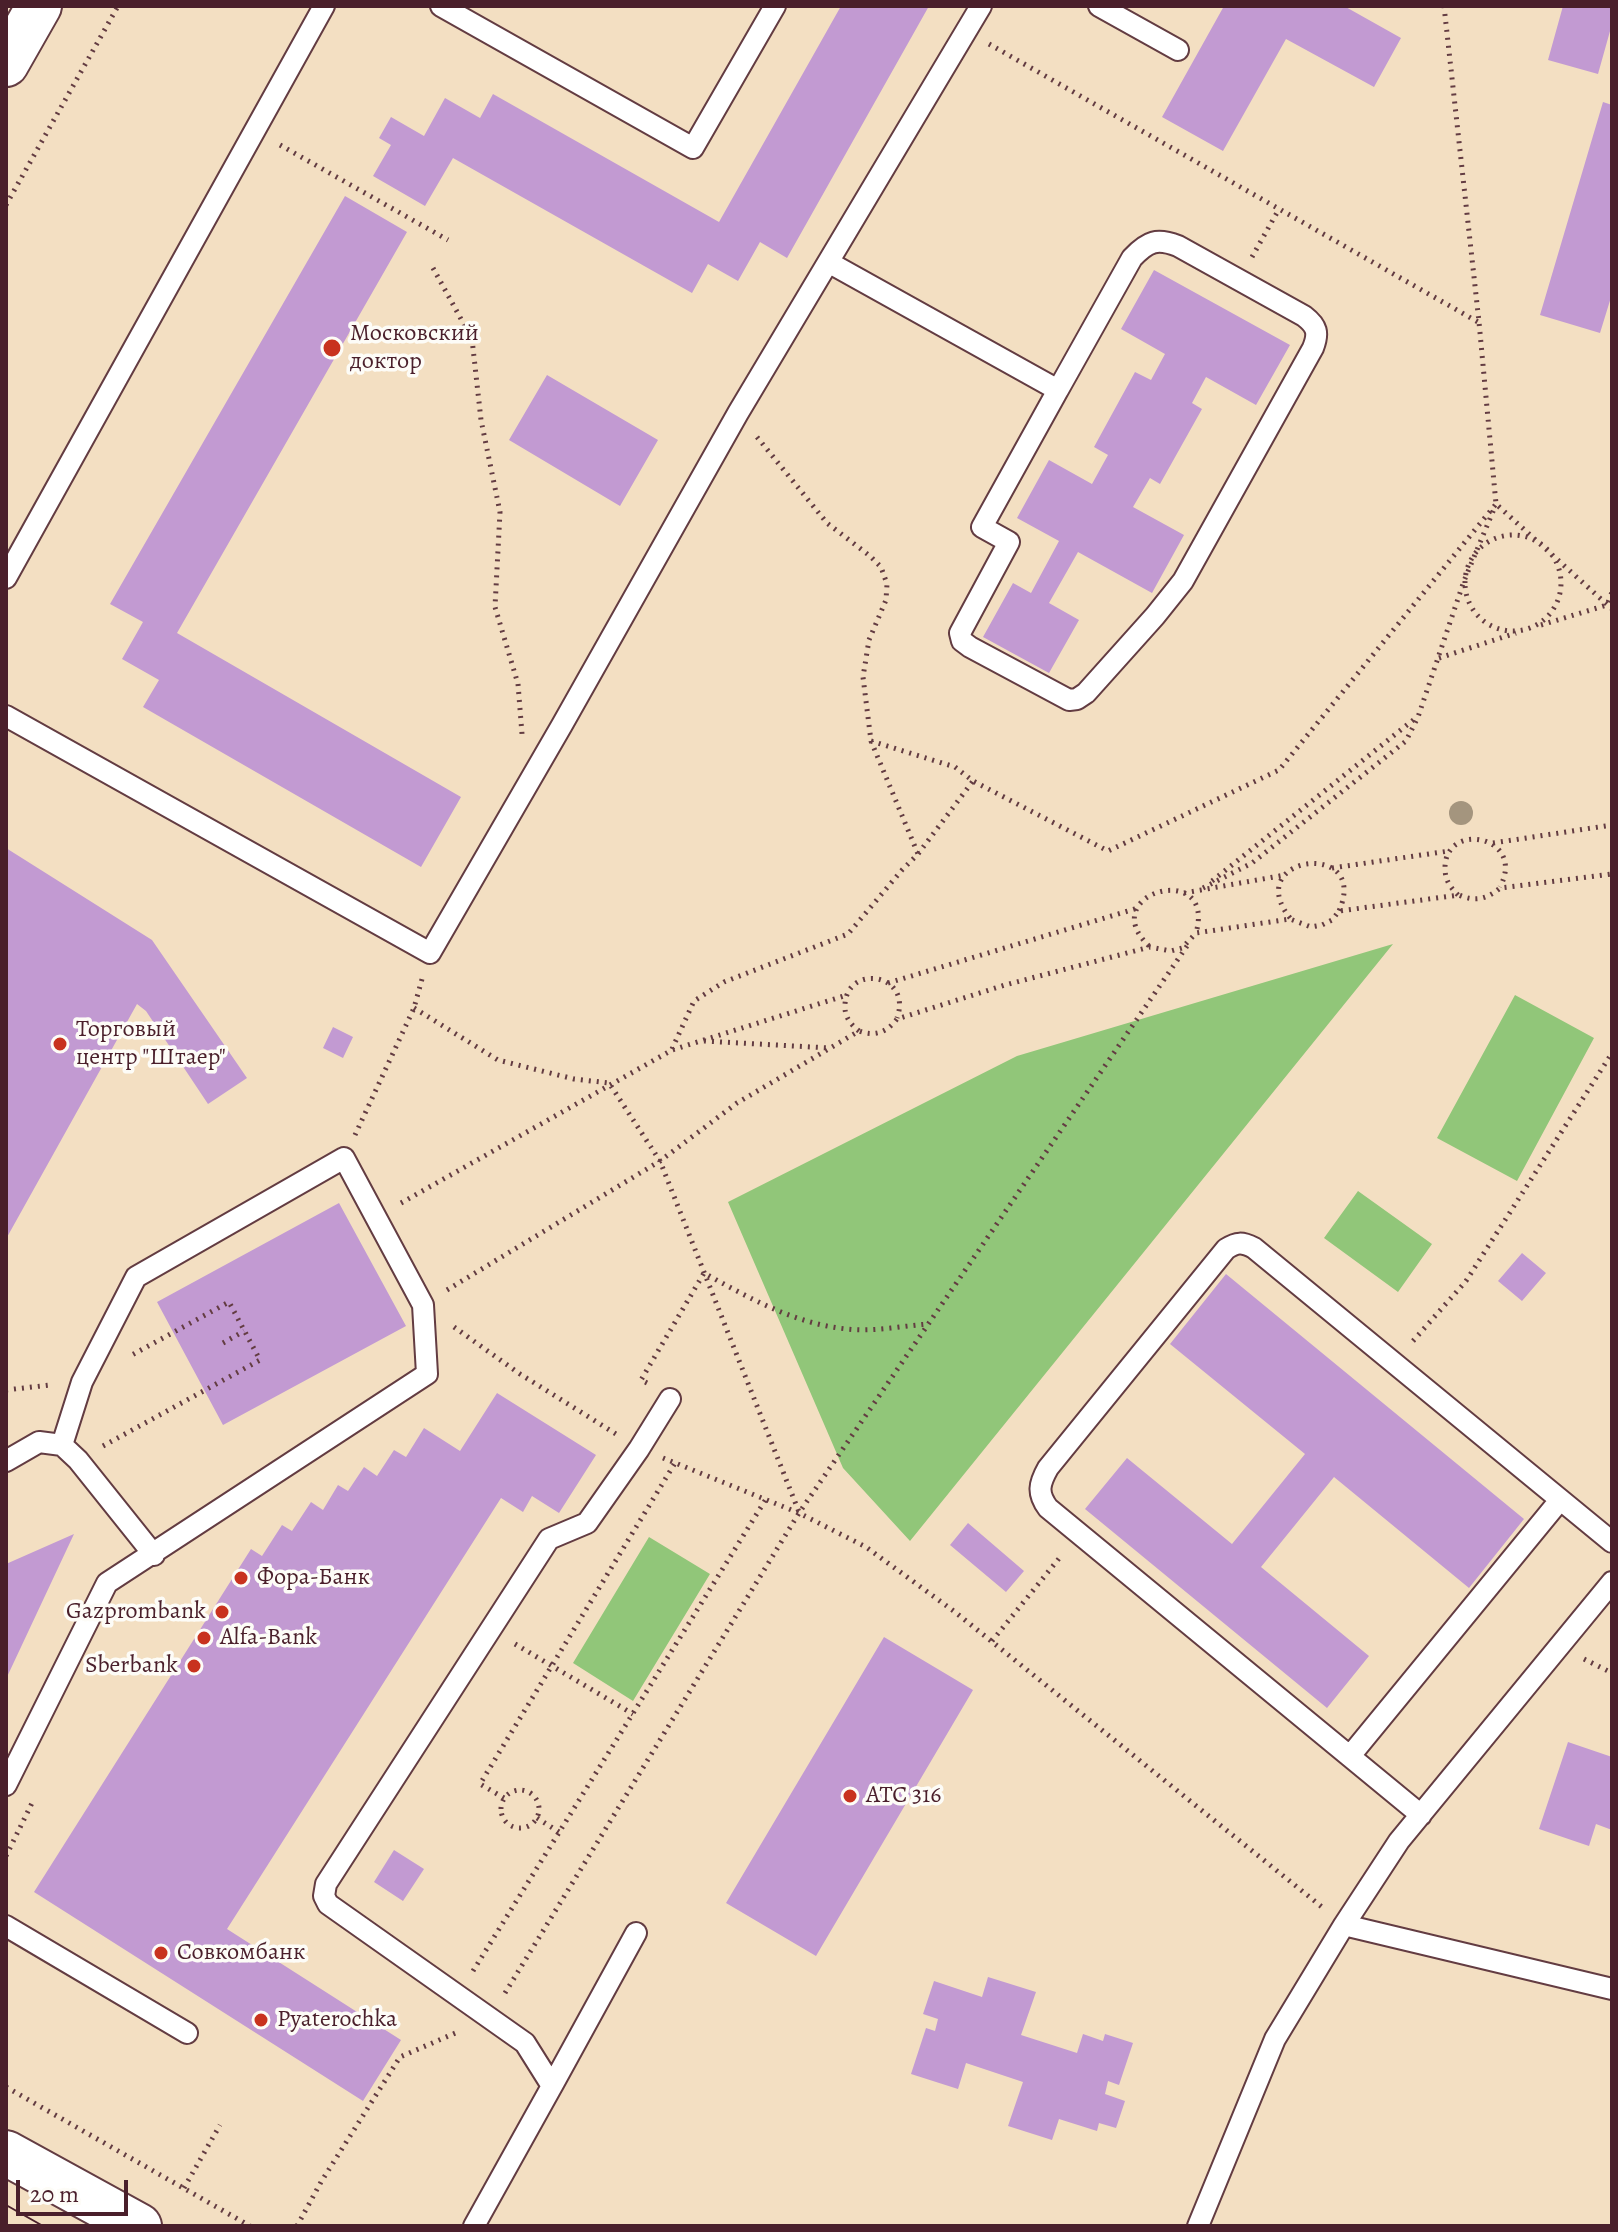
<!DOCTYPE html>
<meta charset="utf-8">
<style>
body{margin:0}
#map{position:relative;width:1618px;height:2232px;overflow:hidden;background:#f3dfc2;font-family:Alegreya,serif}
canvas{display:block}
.frame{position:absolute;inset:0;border:8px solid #4a1f2b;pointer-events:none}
.scale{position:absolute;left:16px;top:2180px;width:112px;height:36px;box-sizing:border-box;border:4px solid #4a1f2b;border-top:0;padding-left:10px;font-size:24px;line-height:28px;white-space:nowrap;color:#4a1f2b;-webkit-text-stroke:6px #fdfcf7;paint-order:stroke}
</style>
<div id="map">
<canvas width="1618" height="2232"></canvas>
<div class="frame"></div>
<div class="scale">20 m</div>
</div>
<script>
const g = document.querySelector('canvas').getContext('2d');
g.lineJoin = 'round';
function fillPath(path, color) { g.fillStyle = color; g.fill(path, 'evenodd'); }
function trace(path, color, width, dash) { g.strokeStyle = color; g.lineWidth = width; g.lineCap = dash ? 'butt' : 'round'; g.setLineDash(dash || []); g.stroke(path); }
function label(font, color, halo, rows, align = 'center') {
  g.font = font + ' Alegreya,serif'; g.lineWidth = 7; g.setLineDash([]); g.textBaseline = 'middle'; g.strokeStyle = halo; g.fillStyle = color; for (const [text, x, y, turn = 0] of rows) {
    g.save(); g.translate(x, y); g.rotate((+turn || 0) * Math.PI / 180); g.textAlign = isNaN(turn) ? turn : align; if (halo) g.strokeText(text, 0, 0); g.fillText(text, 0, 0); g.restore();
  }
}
fillPath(new Path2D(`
 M1393,944l-483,597 -67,-73 -115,-266 289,-146z
 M1515,995l79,43 -77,143 -80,-43z
 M1358,1191l74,53 -34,48 -74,-54z
 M649,1537l61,37 -77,127 -60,-38z`), '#91c679');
fillPath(new Path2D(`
 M841,6h88l-142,252 -27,-16 -22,39 -30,-17 -16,29 -239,-135 -28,48 -52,-30 18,-31 -12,-7 12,-21 33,19 21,-38 35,20 13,-24 226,128z
 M1224,6h120l57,32 -27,49 -88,-48 -63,112 -61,-34z
 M1563,6h49v18l-14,50 -50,-14z
 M1603,102l9,3v189l-12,39 -60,-18z
 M345,196l62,36 -230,401 284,164 -40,70 -278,-160 16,-27 -37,-21 21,-37 -33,-18z
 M1154,270l136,75 -34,60 -50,-28 -14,26 10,6 -42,75 -10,-6 -17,29 51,28 -32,58 -74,-41 -29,51 30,17 -30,53 -66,-36 30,-54 18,10 28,-52 -42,-23 32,-58 43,24 16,-29 -14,-8 41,-75 16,8 14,-26 -44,-25z
 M547,375l111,65 -38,66 -111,-66z
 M6,848l146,92 95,138 -39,26 -62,-93 -9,-7 -131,235z
 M333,1027l20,10 -10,21 -20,-10z
 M339,1203l67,123 -183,99 -66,-123z
 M1522,1253l24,20 -24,28 -24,-20z
 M1226,1274l298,245 -55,69 -135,-111 -73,90 108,89 -42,52 -242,-199 42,-51 105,86 73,-90 -135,-110z
 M497,1393l99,62 -37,58 -27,-17 -9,16 -22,-14 -274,431 174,111 -38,61 -329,-209 217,-343 11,7 20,-31 10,6 19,-29 12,8 15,-25 10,6 16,-24 13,9 17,-26 12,7 18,-29 36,23z
 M968,1523l56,48 -18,21 -56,-47z
 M74,1534l-68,145v-115z
 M884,1637l89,53 -157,266 -90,-53z
 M1568,1742l44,15v73l-16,-6 -7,22 -50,-17z
 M394,1850l30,19 -21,32 -29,-19z
 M988,1977l48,15 -15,43 56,18 6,-19 20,7 2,-7 28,9 -14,42 -11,-4 -3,13 20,7 -9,27 -17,-5 -2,8 -38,-12 -7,21 -44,-14 15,-44 -57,-19 -8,26 -47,-15 15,-46 9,3 3,-12 -15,-5 11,-33 48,16z`), '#c29ad2');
const lane = new Path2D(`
 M441,6l252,142 82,-142
 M1099,6l79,44
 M828,262l230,128 74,-132c16,-17 25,-20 46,-12l126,70c13,10 15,17 9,32l-130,233 -28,35 -69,77 -9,6 -8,1 -99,-53 -8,-6 -2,-8 49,-91 -27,-15 76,-137
 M6,578l318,-572
 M6,716l424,237 132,-228 176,-312 243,-407
 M6,1461l33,-19 23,3 16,15 76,95
 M1350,1756l210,-256
 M6,1785l101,-202 320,-209 -4,-69 -79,-147 -208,119 -54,105 -20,63
 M1421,1815l-373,-307c-11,-15 -9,-24 0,-40l178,-219c11,-7 16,-7 28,-1l358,294
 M1344,1925l268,64
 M6,1926l181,107
 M552,2086l84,-153
 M474,2226l78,-140 -27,-43 -197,-139 -4,-8 2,-12 223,-345 38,-16 52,-74 31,-50
 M1198,2226l77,-187 69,-114 55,-84 213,-259`);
const secondary = new Path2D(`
 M6,64l33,-58
 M6,2153l133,73`);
trace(lane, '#633c42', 24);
trace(secondary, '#633c42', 48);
trace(new Path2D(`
 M1444,6l35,316 17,182 116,105
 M989,44l489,278
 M280,145l168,95
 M6,205l112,-199
 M1252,257l27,-48
 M433,268l39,71 9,81 19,92 -5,95 23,77 4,50
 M757,437l70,86 43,33 11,11 6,17 -1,16 -17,40 -6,37 8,64 47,113
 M1465 583a48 48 0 1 1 96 0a48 48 0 1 1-96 0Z
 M1541,625l66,-20 5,-13
 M1439,658l77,-25
 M871,741l84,26 18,14 135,70 171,-81 217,-266
 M1493,843l119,-18
 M1332,868l117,-17
 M1212,881l205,-164
 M1203,888l49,-25 154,-122 12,-24 46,-136 30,-72
 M1184,893l101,-18
 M1458,895c-8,-8 -13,-15 -13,-27 0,-48 82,-32 55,19
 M1290,918c-50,-63 81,-79 49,-7
 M1149,946c-56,-53 68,-87 47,-13
 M888,983l250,-75
 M414,1008l84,52 76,19 35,4 51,78 139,351
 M859,1031c-9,-7 -15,-15 -14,-27 3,-41 68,-30 52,14
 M704,1041l126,7
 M672,1049l22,-48 30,-19 124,-48 54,-64 16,-16 55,-73
 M355,1135l59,-127 8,-29
 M401,1203l271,-153 175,-55
 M447,1290l213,-129 77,-58 122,-72c16,6 28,1 38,-12l108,-34 145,-38 21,4 11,-3 14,-15 94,-14 21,8 11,-2 10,-5 7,-9 120,-16c16,7 28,4 41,-7l112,-14
 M454,1327l66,47 96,60
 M1413,1341l53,-60 146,-228
 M223,1343l21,-12
 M647,1383l-6,-3 63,-107c45,25 91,51 143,56 26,3 55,-3 81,-5
 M6,1390l44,-5
 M103,1446l157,-86 -31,-58 -99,54
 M663,1458l136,55 67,34 89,65 367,295
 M992,1641l69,-85
 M515,1644l118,70
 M1584,1659l28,14
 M501 1809a19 19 0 1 1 38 0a19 19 0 1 1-38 0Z
 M504,1798l-24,-14 195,-321
 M537,1818l22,14
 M6,1856l28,-57
 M473,1971l293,-472
 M505,1993l294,-480 388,-567
 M6,2087l244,139
 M184,2188l36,-63
 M297,2226l24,-44 79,-125 60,-26`), '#633c42', 5, [2, 6]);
trace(lane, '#fff', 20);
trace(secondary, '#fff', 44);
trace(new Path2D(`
 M6,2205l37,21`), '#4a1f2b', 2);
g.fillStyle = '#a4957e';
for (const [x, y] of [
 [1461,813]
]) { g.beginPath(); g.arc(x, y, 12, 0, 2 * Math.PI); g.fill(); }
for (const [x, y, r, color] of [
 [332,348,10,"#c8321e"],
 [60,1044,8,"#c8321e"],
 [241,1578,8,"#c8321e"],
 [222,1612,8,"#c8321e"],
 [204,1638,8,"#c8321e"],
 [194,1666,8,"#c8321e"],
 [850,1796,8,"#c8321e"],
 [161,1953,8,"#c8321e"],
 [261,2020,8,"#c8321e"]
]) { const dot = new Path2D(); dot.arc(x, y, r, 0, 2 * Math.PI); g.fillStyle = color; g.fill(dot); trace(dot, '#fdfcf7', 3); }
label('24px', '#4a1f2b', '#fdfcf7', [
 ["Московский",350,334],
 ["доктор",350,362],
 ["Торговый",76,1030],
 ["центр \"Штаер\"",76,1058],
 ["Фора-Банк",257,1578],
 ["Gazprombank",206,1612,"right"],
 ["Alfa-Bank",220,1638],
 ["Sberbank",178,1666,"right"],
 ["АТС 316",866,1796],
 ["Совкомбанк",177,1953],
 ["Pyaterochka",277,2020]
], 'left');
</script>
